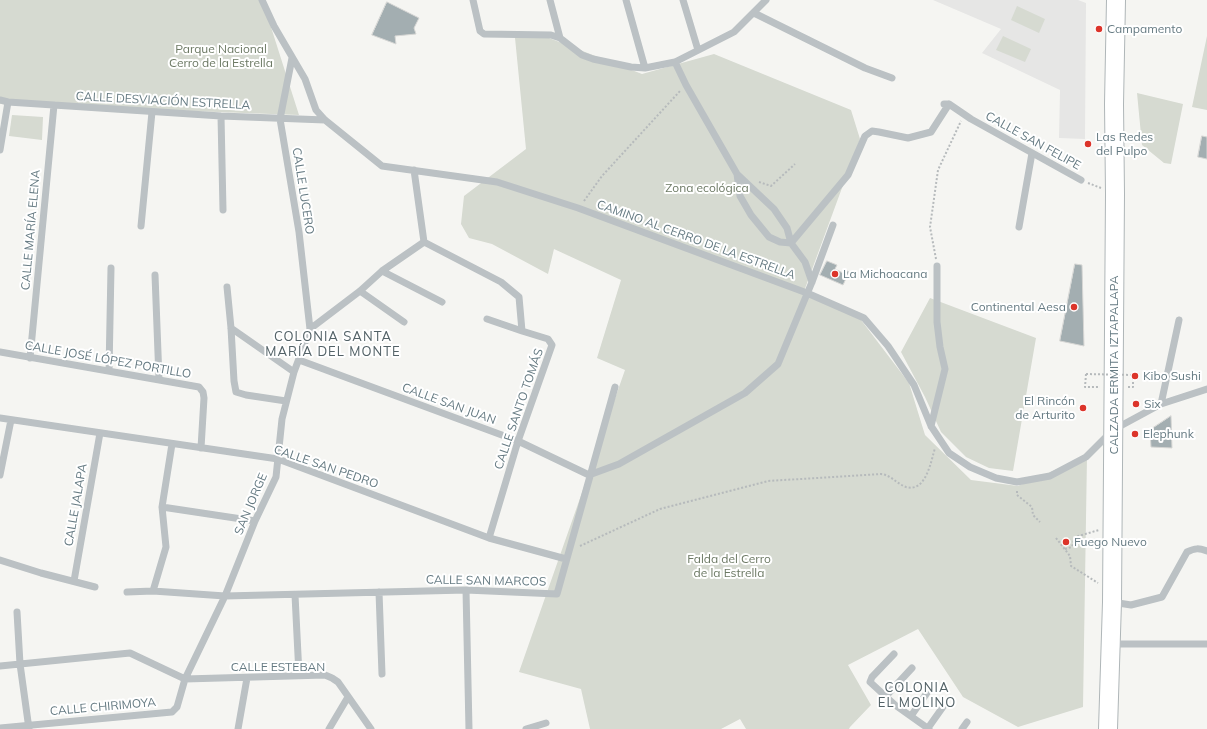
<!DOCTYPE html>
<meta charset="utf-8">
<style>
body{margin:0}
canvas{display:block;background:#f5f5f2}
</style>
<canvas width="1207" height="729"></canvas>
<script>
const g = document.querySelector('canvas').getContext('2d');
g.lineJoin = 'round';
function fillPath(path, color) { g.fillStyle = color; g.fill(path, 'evenodd'); }
function trace(path, color, width, dash) { g.strokeStyle = color; g.lineWidth = width; g.lineCap = dash ? 'butt' : 'round'; g.setLineDash(dash || []); g.stroke(path); }
function label(font, color, halo, rows, align = 'center') {
  g.font = font + ' Mulish,sans-serif'; g.lineWidth = 4; g.setLineDash([]); g.textBaseline = 'middle'; g.strokeStyle = halo; g.fillStyle = color; for (const [text, x, y, turn = 0] of rows) {
    g.save(); g.translate(x, y); g.rotate((+turn || 0) * Math.PI / 180); g.textAlign = isNaN(turn) ? turn : align; if (halo) g.strokeText(text, 0, 0); g.fillText(text, 0, 0); g.restore();
  }
}
fillPath(new Path2D(`
 M933,0h145l8,3 -1,136 -26,-1 1,-48 -78,-37 19,-24z`), '#e6e6e5');
fillPath(new Path2D(`
 M0,0h259l11,24 29,91 -299,-11z
 M1017,6l28,13 -6,14 -28,-13z
 M1003,36l28,13 -6,13 -29,-12z
 M1207,36v74l-15,-3z
 M515,38h34l93,36 72,-20 137,56 9,29 -57,155 55,22 51,67 16,52 46,45 47,6 69,-30 -4,251 -65,20 -55,-30 -45,-68 -70,36 23,40 -21,22 -1,2h-103l-6,-10 -19,10h-131l-9,-40 -62,-17 106,-302 -28,-12 24,-78 -67,-31 -6,25 -56,-30 -23,-6 -8,-14 3,-28 62,-47z
 M1137,93l46,11 -12,60 -7,-1 -22,-18z
 M12,115l31,2 -1,23 -33,-4z
 M930,298l106,40 -23,133 -24,-3 -23,-11 -25,-25 -16,-35 -24,-45z`), '#d6dad1');
const building = new Path2D(`
 M387,2l32,16 -5,10 2,6 -21,2 1,8 -24,-9z
 M1202,136l5,1v22l-9,-2z
 M827,261l10,4 -2,4 8,4 1,-4 5,3 -6,13 -23,-10z
 M1075,264l7,1 2,81 -24,-5z
 M1171,416l1,32 -21,-1 -1,-17z`);
fillPath(building, '#a3aeb1');
trace(building, '#d6d6d4', 1);
const major = new Path2D(`
 M1108,729l4,-127 3,-408 -1,-90 2,-104`);
trace(major, '#afb6b8', 20);
trace(new Path2D(`
 M759,182l12,4 24,-22
 M1088,183l13,5
 M584,201l18,-25 78,-85
 M936,259l-6,-32 8,-57 23,-49
 M1086,374l-1,13h15
 M1128,387h5v-12
 M1017,491v4l15,12 1,8 7,7
 M1056,538l14,18 1,10 27,17
 M580,546l80,-37 108,-28 113,-7c10,1 16,10 25,13 20,6 25,-26 29,-39
 M1065,549l7,-2 3,-10 24,-7`), '#b6babc', 2, [2, 2]);
trace(new Path2D(`
 M262,0l12,26 31,53 11,31 9,10 57,46 115,16 81,26 229,85 57,25 24,28 26,39 17,41 18,27 21,14 26,11 21,4 33,-6 36,-19 27,-27 48,-26 46,-15
 M473,0l7,31 4,3 67,1 9,3 22,17 11,4 38,8 14,1 30,-6 59,-30 32,-32
 M550,0l10,38
 M626,0l19,68
 M683,0l15,50
 M754,13l111,55 27,10
 M675,62l11,23 51,89 3,22 11,19 18,22 11,5 11,1 14,19 7,20
 M0,100l8,2 213,14 104,4
 M944,104h5l22,15 110,61
 M221,116l2,94
 M0,150l8,-48
 M414,170l10,72 77,40 18,15 3,34 26,8 4,6 -34,96 -29,97
 M737,174l37,35 13,19 4,15
 M141,226l11,-114
 M1019,227l13,-74
 M791,243l57,-68 17,-39 7,-5 7,1 29,6 23,-6 18,-28
 M382,271l60,31
 M155,275l4,104
 M227,287l4,41 3,53 2,11 10,3 40,6
 M360,291l44,31
 M487,319l35,12
 M231,328l63,44
 M310,329l50,-38 22,-20 42,-29
 M0,352l199,35 4,5 1,6 -3,50
 M30,358l24,-253
 M299,360l219,81 71,34 30,-11 126,-71 33,-29 34,-82 21,-57
 M109,371l2,-103
 M1161,404l18,-84
 M0,418l278,41 211,79 77,21
 M931,426l14,-57 -5,-22 -3,-25v-56
 M0,475l11,-55
 M162,507l93,14
 M0,560l41,13 54,14
 M74,581l26,-148
 M466,590l3,139
 M153,591l13,-44 -4,-40 10,-63
 M127,592l26,-1 72,5 241,-6 91,4 58,-207
 M379,592l3,82
 M295,595l4,80
 M1112,602l19,3 31,-8 25,-45c8,-4 12,-4 20,-1
 M17,612l3,52 9,65
 M1111,644h96
 M894,654l-22,23 -2,5 25,23 34,24
 M0,666l130,-13 55,26 140,-4 7,3 6,4 33,47
 M886,696l26,-28
 M911,716l18,-26
 M0,728l172,-16 5,-5 8,-28 40,-83 30,-75 21,-44 6,-58 12,-47 16,-43 -11,-97 -19,-113 12,-61
 M928,728l17,-24
 M238,729l9,-51
 M329,729l19,-32
 M526,729l20,-6
 M962,729l5,-7`), '#bbc1c4', 7);
trace(major, '#fff', 18);
trace(new Path2D(`
 M1086,374l47,1`), '#b6babc', 2, [2, 2]);
for (const [x, y, r, color] of [
 [1099,29,4,"#dc342a"],
 [1088,144,4,"#dc342a"],
 [835,274,4,"#dc342a"],
 [1074,307,4,"#dc342a"],
 [1135,376,4,"#dc342a"],
 [1136,404,4,"#dc342a"],
 [1083,408,4,"#dc342a"],
 [1135,434,4,"#dc342a"],
 [1066,542,4,"#dc342a"]
]) { const dot = new Path2D(); dot.arc(x, y, r, 0, 2 * Math.PI); g.fillStyle = color; g.fill(dot); trace(dot, '#fff', 1.5); }
label('12px', '#657a82', '#fff', [
 ["Campamento",1107,29],
 ["Las Redes",1096,137],
 ["del Pulpo",1096,151],
 ["La Michoacana",843,274],
 ["Continental Aesa",1066,307,"right"],
 ["Kibo Sushi",1143,376],
 ["El Rincón",1075,401,"right"],
 ["de Arturito",1075,415,"right"],
 ["Six",1144,404],
 ["Elephunk",1143,434],
 ["Fuego Nuevo",1074,542]
], 'left');
label('12px', '#6c7964', '#fff', [
 ["Parque Nacional",221,49],
 ["Cerro de la Estrella",221,63],
 ["Zona ecológica",707,188],
 ["Falda del Cerro",729,559],
 ["de la Estrella",729,573]
]);
label('12px', '#657a82', '#fff', [
 ["CALLE DESVIACIÓN ESTRELLA",163,101,3],
 ["CALLE SAN FELIPE",1033,141,29],
 ["CALLE LUCERO",303,191,81],
 ["CALLE MARÍA ELENA",31,230,-85],
 ["CAMINO AL CERRO DE LA ESTRELLA",696,240,20],
 ["CALLE JOSÉ LÓPEZ PORTILLO",108,360,10],
 ["CALZADA ERMITA IZTAPALAPA",1114,365,-90],
 ["CALLE SAN JUAN",449,404,20],
 ["CALLE SANTO TOMÁS",519,409,-71],
 ["CALLE SAN PEDRO",326,467,19],
 ["SAN JORGE",251,504,-67],
 ["CALLE JALAPA",76,505,-80],
 ["CALLE SAN MARCOS",486,581,1],
 ["CALLE ESTEBAN",278,667],
 ["CALLE CHIRIMOYA",103,707,-5]
]);
g.letterSpacing = '1px';
label('13px', '#536267', '#fff', [
 ["COLONIA SANTA",333,337],
 ["MARÍA DEL MONTE",333,352],
 ["COLONIA",917,688],
 ["EL MOLINO",917,703]
]);
g.letterSpacing = '0px';
</script>
